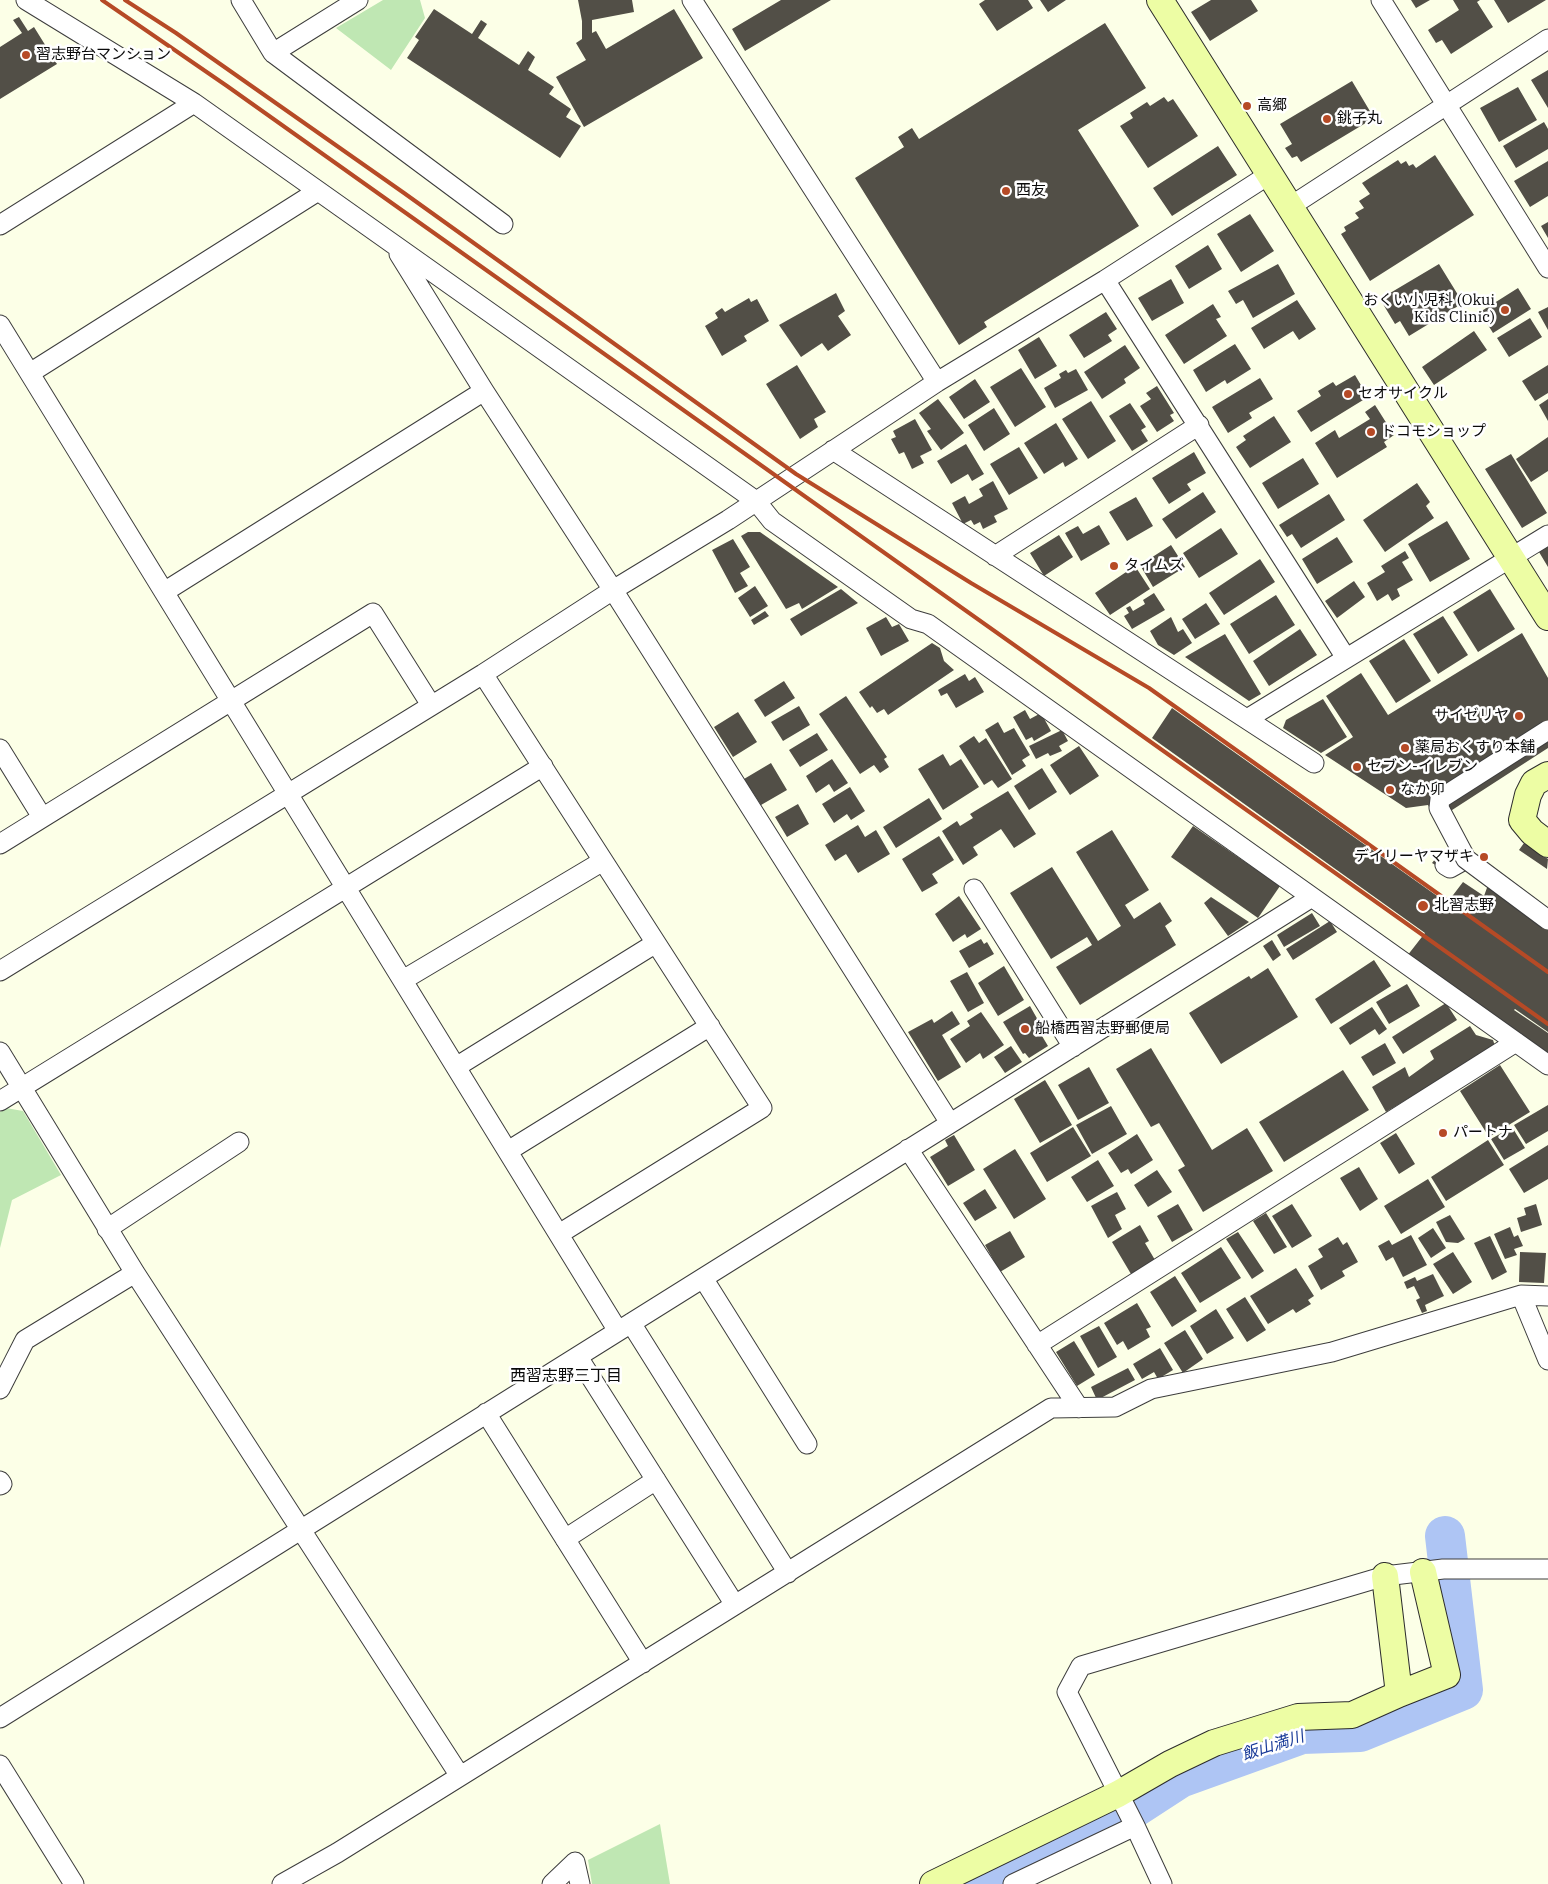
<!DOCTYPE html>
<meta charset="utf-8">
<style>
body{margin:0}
canvas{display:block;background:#fcffe7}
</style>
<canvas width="1548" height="1884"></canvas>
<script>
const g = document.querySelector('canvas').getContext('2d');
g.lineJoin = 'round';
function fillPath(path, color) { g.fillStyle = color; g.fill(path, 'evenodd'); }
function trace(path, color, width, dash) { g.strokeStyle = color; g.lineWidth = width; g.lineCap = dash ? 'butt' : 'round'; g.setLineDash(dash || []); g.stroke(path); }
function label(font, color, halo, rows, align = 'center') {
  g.font = font + ' "IBM Plex Serif","Noto Sans JP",serif'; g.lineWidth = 5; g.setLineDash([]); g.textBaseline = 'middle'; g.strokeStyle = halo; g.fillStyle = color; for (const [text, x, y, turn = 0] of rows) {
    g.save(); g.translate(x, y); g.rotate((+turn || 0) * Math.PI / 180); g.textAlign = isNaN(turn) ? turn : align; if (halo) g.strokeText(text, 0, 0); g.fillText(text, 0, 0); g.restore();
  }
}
fillPath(new Path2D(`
 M383,0h37l5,18 -34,52 -55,-42z
 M6,1108l17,3 38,64 -49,25 -12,48v-136z
 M660,1824l10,60h-78l-4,-24z`), '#bfe7b3');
trace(new Path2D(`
 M979,1884l141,-67 60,-39 122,-44 58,-2 103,-42 -18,-154`), '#aec5f4', 40);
fillPath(new Path2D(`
 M578,0h54l2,12 -42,8v13l4,-2 10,18 68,-40 29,49 -119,69 -28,-50 30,-17 -10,-17 6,-4v-18z
 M781,0h50l-86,51 -13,-22z
 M985,0h43l5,8 -36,23 -18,-27z
 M1040,0h26l-18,12z
 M1211,0h40l7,11 -48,30 -19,-29z
 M1411,0h19l-14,8z
 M1453,0h27l-3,2 16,25 -42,27 -9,-14 -6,3 -8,-13 31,-20z
 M1494,0h52l-38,23z
 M434,9l38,25 9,-14 6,4 -9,14 41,27 9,-14 7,6 -7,13 26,17 -5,7 22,15 -5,8 15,9 -21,32 -153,-100 12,-18 -4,-3z
 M19,17l9,14 6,-4 23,37 -57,35v-52l22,-14 -9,-13z
 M1105,23l41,65 -68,42 61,96 -155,96 3,5 -28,18 -104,-167 49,-31 -6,-10 14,-9 7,11z
 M1548,70v38l-17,-28z
 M1352,81l22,37 -73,44 -4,-6 -5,2 -7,-10 7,-4 -12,-20z
 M1518,87l19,33 -38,22 -19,-34z
 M1164,97l4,5 5,-3 25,37 -50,32 -28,-42 13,-8 -3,-5 17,-11 3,4z
 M1544,122l4,7v20l-32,19 -13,-22z
 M1218,146l19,29 -65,41 -19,-28z
 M1435,155l39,60 -104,66 -29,-47 5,-3 -2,-4 15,-9 -4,-5 9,-5 -5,-7 11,-7 -8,-11 36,-23 3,4 5,-3 3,5 4,-2 3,4z
 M1548,161v35l-18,11 -16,-26z
 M1250,214l24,37 -33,21 -24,-38z
 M1548,222v16l-7,-12z
 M1208,245l14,24 -33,20 -14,-23z
 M1278,264l17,30 -42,24 -10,-18 -7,4 -8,-13z
 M1439,264l24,39 -54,33 -9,-15 -5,3 -15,-25z
 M1171,279l13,24 -32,18 -14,-23z
 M1518,288l13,21 -38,24 -13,-21z
 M836,293l9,18 -7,5 13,19 -23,16 -6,-8 -21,14 -22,-32z
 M749,298l2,4 6,-3 12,22 -25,15 3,5 -25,15 -17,-30 13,-8 -3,-5 7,-5 3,4z
 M1297,300l19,29 -17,11 -6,-9 -29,18 -13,-21z
 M1213,304l8,13 -5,2 11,17 -43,28 -19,-29z
 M1548,307v23l-10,-18z
 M1106,312l11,17 -9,6 4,6 -28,17 -15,-23z
 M1530,318l12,19 -33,20 -12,-19z
 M1474,331l13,19 -53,35 -12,-18z
 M1039,337l18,29 -22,13 -17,-29z
 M1235,344l16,25 -24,15 -2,-4 -19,12 -13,-22z
 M1125,345l15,23 -16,11 2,4 -24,16 -18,-27z
 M797,365l29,47 -12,7 4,8 -18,12 -34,-55z
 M1548,365v28l-13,8 -13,-20z
 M1021,368l25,39 -31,20 -25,-40z
 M1076,369l12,21 -33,18 -11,-20 17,-10 -2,-4 7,-4 2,3z
 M1355,375l13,22 -57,35 -14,-21 24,-15 -3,-5 15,-9 3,4z
 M1260,378l13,21 -24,14 3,5 -24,15 -16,-26z
 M975,379l15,23 -26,17 -15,-22z
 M1157,386l17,27 -4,2 4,6 -17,11 -17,-26 11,-7 -5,-6z
 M938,399l26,34 -23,17 -14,-19 4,-2 -12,-16z
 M1548,399v22l-9,-16z
 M1091,401l25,40 -28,18 -26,-40z
 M1130,403l16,24 -5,3 7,11 -16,10 -23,-35z
 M1375,405l19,30 -10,7 3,5 -50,31 -22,-35 20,-13 4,8 31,-19 -5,-7z
 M994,408l16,26 -26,17 -16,-26z
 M1274,416l17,26 -41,26 -14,-21 10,-7 -3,-4z
 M915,419l17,31 -12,6 4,7 -12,6 -8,-17 -5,2 -8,-15 5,-2 -3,-6z
 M1056,423l22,36 -13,8 -2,-5 -19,12 -20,-31z
 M1548,437v34l-17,11 -15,-23z
 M966,444l18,30 -12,7 -4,-7 -17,10 -14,-23z
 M1019,447l19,31 -29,17 -19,-31z
 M1194,452l12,21 -19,11 4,6 -22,14 -17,-26z
 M1511,454l36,59 -25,15 -37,-59z
 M1303,458l16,26 -41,25 -16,-26z
 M993,481l15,28 -14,7 3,6 -14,7 -3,-7 -6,3 -3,-5 -8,4 -11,-21 13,-7 4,8 14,-8 -4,-7z
 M1417,483l13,19 -4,4 8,12 -49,34 -22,-32z
 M1203,492l13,20 -40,27 -14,-20z
 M1329,494l16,26 -44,28 -9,-14 -5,3 -8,-12z
 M1136,497l17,29 -26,15 -18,-29z
 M1447,521l23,38 -40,23 -22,-38z
 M1099,525l11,19 -29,17 -16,-28 13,-7 5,8z
 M1221,528l17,26 -39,24 -16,-25z
 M748,532h12l78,55 -36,22 -3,-6 -13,6 -45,-73z
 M1059,535l14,22 -29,19 -14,-23z
 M1337,537l16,25 -36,22 -15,-25z
 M733,539l17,28 -10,6 8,13 -13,7 -23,-43z
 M1171,545l14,22 -32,20 -13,-22z
 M1548,546v21l-9,-15z
 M1405,551l4,7 -7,4 11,18 -16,9 3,7 -8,5 -4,-7 -11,7 -10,-18 18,-11 -4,-6z
 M1260,559l15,23 -51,33 -15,-22z
 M1135,566l15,23 -40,26 -15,-22z
 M1354,581l11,16 -28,21 -12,-17z
 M755,586l13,20 -18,11 -12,-19z
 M841,589l17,14 -57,33 -11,-17z
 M1490,589l25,40 -37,23 -25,-40z
 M1154,593l11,17 -33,19 -8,-13 5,-3 -3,-5 4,-2 3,5 12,-7 -2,-4z
 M1276,595l19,30 -46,29 -19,-30z
 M1206,603l14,21 -25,15 -13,-20z
 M765,611l4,5 -15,9 -3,-5z
 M1443,616l25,39 -30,19 -25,-40z
 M886,617l6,10 7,-3 10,17 -28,15 -15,-28z
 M1171,617l7,15 5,-3 9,14 -18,12 -16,-10 -8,-14z
 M1300,629l17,26 -48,31 -16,-25z
 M1522,633l26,45v70l-99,64 17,38 82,63v119l-33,-23 -1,1 34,23v23l-141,-100 18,-23 -273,-195 20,-30 275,195 16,-21 21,14 4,-11 -24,-18 -13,7 -19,-11 8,-10 12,8 3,-2 -27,-54 -22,3 -81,-53 28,-18 -27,-41 35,-23 27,42z
 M1225,634l36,60 -12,7 -64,-44z
 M1404,639l27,42 -35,22 -27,-42z
 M932,643l8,5 4,13 10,9 -66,45 -4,-6 -7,4 -5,-7 -2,2 -11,-16z
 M965,674l4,7 6,-4 9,15 -28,16 -9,-15 -6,3 -3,-6z
 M784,681l11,17 -30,19 -11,-17z
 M846,696l41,61 -3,2 5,8 -9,6 -6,-8 -14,9 -41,-60z
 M1323,699l24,38 -26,16 -38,-25 3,-8z
 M799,706l11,19 -27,16 -12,-19z
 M1025,710l5,9 11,-6 10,18 -17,10 -2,-4 -6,3 -13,-23z
 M738,712l19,30 -24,15 -19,-30z
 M998,722l6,11 10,-5 16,27 -8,5 4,6 -14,9 -27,-45z
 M1062,730l6,11 -9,5 3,5 -12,5 -2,-3 -12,6 -7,-13z
 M817,733l11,17 -28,17 -11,-17z
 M974,736l5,7 7,-5 26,41 -14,9 -6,-8 -8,5 -25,-39z
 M1079,746l20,30 -29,19 -20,-30z
 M943,754l7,12 11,-7 18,28 -36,23 -25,-41z
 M832,759l16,24 -14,9 -5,-8 -13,9 -10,-17z
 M771,763l16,27 -26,15 -17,-26z
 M1042,768l15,24 -28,18 -15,-24z
 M850,787l15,24 -14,9 -4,-6 -13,9 -12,-19z
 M1008,791l28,43 -22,14 -13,-19 -28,18 5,8 -15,10 -21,-34 15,-10 3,5 13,-8 -3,-4z
 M929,798l13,21 -46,29 -13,-21z
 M798,804l11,20 -22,13 -12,-20z
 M858,825l7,12 11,-7 14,24 -32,19 -12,-19 -11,7 -10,-16z
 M1193,826l87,60 -22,32 -87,-61z
 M1112,830l37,60 -24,15 9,14 26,-17 12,19 -7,5 11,19 -96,60 -24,-38 36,-22 -5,-8 -36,22 -41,-66 42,-26 46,74 23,-15 -45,-74z
 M939,836l15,24 -22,14 6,9 -16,9 -20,-33z
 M1524,843l24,16 -1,10 -28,-19z
 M959,896l22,33 -14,9 -2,-4 -12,8 -18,-28z
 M1211,897l38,25 -21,14 -24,-33z
 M1312,913l8,13 -36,21 -7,-12z
 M1330,921l7,11 -44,28 -7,-11z
 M981,939l3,5 3,-2 7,12 -25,14 -10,-17z
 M1272,940l9,15 -8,6 -10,-15z
 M1374,960l17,26 -60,38 -16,-25z
 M1004,966l20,34 -26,16 -20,-33z
 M1268,968l30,49 -77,47 -32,-51 60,-37 2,3z
 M967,972l17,31 -16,9 -18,-31z
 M1407,984l13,22 -31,18 -13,-22z
 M1446,1003l11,17 -54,34 -11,-17z
 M1030,1006l13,23 -4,2 9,15 -19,12 -4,-5 -2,1 -20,-32z
 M1372,1007l15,22 -8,6 -4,-6 -25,16 -11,-17z
 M952,1011l8,13 -18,11 19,32 -23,14 -30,-49 24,-13 2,4z
 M981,1012l23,33 -21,14 -3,-6 -14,10 -16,-24 20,-13 -3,-5z
 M1470,1026l6,9 17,5 2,6 -109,66 -14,-25 33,-20 4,10 25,-18 -4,-8z
 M1385,1043l11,20 -23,13 -12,-19z
 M1011,1046l11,16 -17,11 -11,-16z
 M1151,1048l61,102 35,-22 26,43 -70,41 -25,-42 7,-4 -26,-43 -8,4 -35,-58z
 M1500,1065l30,47 -41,25 -29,-46z
 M1089,1067l20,36 -31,17 -20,-35z
 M1343,1070l26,40 -85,52 -25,-40z
 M1045,1080l27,45 -32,18 -26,-44z
 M1548,1105v26l-22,13 -12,-19z
 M1111,1106l16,28 -35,20 -16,-29z
 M1073,1127l18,29 -44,26 -17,-29z
 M1512,1127l13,21 -21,12 -13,-21z
 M1396,1133l19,31 -16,10 -19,-31z
 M1137,1134l16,26 -22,14 -3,-5 -7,4 -13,-20z
 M954,1135l21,35 -27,16 -18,-29 18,-11 -3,-6z
 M1488,1140l16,25 -58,36 -15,-24z
 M1548,1145v34l-24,14 -15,-24z
 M1015,1149l31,50 -32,20 -31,-50z
 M1098,1160l16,26 -27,16 -16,-25z
 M1359,1167l19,32 -18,12 -20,-33z
 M1157,1170l15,22 -24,15 -14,-22z
 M1428,1179l17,28 -44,27 -17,-28z
 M985,1189l12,19 -22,13 -12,-18z
 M1117,1192l9,17 -11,6 7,14 -14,9 -17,-32z
 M1178,1204l15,26 -21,12 -15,-26z
 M1292,1204l20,32 -20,12 -20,-32z
 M1536,1204l6,21 -21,7 -4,-14 9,-3 -2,-7z
 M1266,1213l21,34 -13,7 -21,-33z
 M1450,1215l15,24 -7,4 -12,-1 -10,-20z
 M1140,1225l9,16 -4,2 10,17 -24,14 -19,-32z
 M1510,1227l4,10 4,-2 5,11 -9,3 3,6 -12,4 -11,-25z
 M1433,1228l13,20 -15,10 -13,-20z
 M1010,1231l15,26 -25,15 -15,-27z
 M1238,1232l26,39 -12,8 -26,-40z
 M1411,1235l16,30 -24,12 -10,-20 -7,4 -8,-15 11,-6 3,5z
 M1490,1236l17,36 -15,8 -18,-37z
 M1338,1237l5,8 4,-3 11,20 -16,9 3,5 -24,14 -13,-24 15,-9 -5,-8z
 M1221,1247l20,31 -41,25 -19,-30z
 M1453,1252l19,30 -19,12 -20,-30z
 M1520,1252l26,1 -2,30 -25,-1z
 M1296,1268l18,28 -6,4 3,4 -15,9 -3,-4 -25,15 -18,-28z
 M1433,1274l11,22 -19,9 2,6 -5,2 -6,-13 4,-2 -6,-12 -7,3 -3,-7 11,-5 2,4z
 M1175,1276l22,35 -25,16 -22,-35z
 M1245,1297l21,33 -19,12 -21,-33z
 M1137,1303l14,24 -5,2 4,8 -22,13 -5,-9 -6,4 -13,-22z
 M1216,1309l18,29 -27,16 -17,-28z
 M1099,1326l18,31 -19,11 -18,-32z
 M1185,1330l18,29 -20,14 -19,-30z
 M1074,1341l21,34 -18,11 -21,-34z
 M1160,1348l13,22 -15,9 -4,-7 -12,7 -9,-15z
 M1128,1368l7,12 -38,20 -6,-13z`), '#524f47');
const street = new Path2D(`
 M26,0l168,103 562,398 16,20 139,98 17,5 620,441
 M241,0l32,53 85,-53
 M692,0l245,382
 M1381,0l167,268
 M273,53l230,171
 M1291,206l257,-167
 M0,225l194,-122
 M399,254l85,137 129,199 337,533
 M1105,280l241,378
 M0,325l618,1006
 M30,373l288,-182
 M833,450l481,313
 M995,556l204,-131
 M164,592l320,-201
 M483,674l279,434 -203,126
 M1247,719l301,-184
 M0,749l42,68
 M0,844l373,-231 58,92
 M1445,865l5,3 16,-9
 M974,889l99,158
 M0,971l483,-297 130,-84 115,-70 209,-138 168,-102 165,-106
 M403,980l200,-119
 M0,1052l135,221 325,503
 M456,1067l200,-124
 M0,1101l543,-335
 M908,1149l171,259
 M508,1151l202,-125
 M107,1229l132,-87
 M703,1278l104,166
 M1521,1295l27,65
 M631,1323l157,250
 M1037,1345l479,-303
 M578,1357l157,248
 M0,1389l25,-49 110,-67
 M486,1413l157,250
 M0,1481l2,3 -2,1
 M565,1539l91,-59
 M0,1718l1312,-821
 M0,1765l74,119
 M282,1884l55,-31 714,-445 64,-1 36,-18 181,-37 189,-57 27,1
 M552,1884l23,-22 5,22
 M1013,1884l122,-58
 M1162,1884l-27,-58 -68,-134 14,-26 304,-90 58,-7h105`);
const secondary = new Path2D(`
 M1160,0l388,617
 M1548,775l-14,8 -6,12 -6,25 10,12 16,12
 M1399,1694l48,-19 -24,-103
 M933,1884l185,-90 52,-30 44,-21 84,-26 54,-2 47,-21 -14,-118`);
trace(street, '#3d3d3d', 21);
trace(secondary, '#2c2c2c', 28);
trace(street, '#fff', 19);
trace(secondary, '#edfda4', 26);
trace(new Path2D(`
 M102,0l125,86 1321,938
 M125,0l51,33 228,160 392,281 175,109 178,105 399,284`), '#b64a26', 4);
const streetBridge = new Path2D(`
 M1548,730l-108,69 -1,9 27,51 82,61`);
trace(streetBridge, '#3d3d3d', 21, []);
trace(streetBridge, '#fff', 19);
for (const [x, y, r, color] of [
 [26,55,5,"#b64a26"],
 [1247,106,5,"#b64a26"],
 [1327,119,5,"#b64a26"],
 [1006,191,5,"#b64a26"],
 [1505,310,5,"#b64a26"],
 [1348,394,5,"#b64a26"],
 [1371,432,5,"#b64a26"],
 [1114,566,5,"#b64a26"],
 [1519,716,5,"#b64a26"],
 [1405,748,5,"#b64a26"],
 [1357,767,5,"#b64a26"],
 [1390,790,5,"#b64a26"],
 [1484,857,5,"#b64a26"],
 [1423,906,6,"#b64a26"],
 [1025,1029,5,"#b64a26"],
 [1443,1133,5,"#b64a26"]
]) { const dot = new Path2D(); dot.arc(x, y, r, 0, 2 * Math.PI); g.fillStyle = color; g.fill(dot); trace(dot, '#fff', 2); }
label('15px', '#0a0a0a', '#fff', [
 ["習志野台マンション",36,55],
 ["高郷",1257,106],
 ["銚子丸",1337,119],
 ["西友",1016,191],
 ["おくい小児科 (Okui",1495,301,"right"],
 ["Kids Clinic)",1495,318,"right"],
 ["セオサイクル",1358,394],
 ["ドコモショップ",1381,432],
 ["タイムズ",1124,566],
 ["サイゼリヤ",1509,716,"right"],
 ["薬局おくすり本舗",1415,748],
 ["セブン-イレブン",1367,767],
 ["なか卯",1400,790],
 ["デイリーヤマザキ",1474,857,"right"],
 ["北習志野",1434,906],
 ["船橋西習志野郵便局",1035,1029],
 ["パートナ",1453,1133]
], 'left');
label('16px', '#0a0a0a', '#fff', [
 ["西習志野三丁目",566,1376]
]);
label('italic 16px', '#183a98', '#fff', [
 ["飯山満川",1273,1746,-18]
]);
</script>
